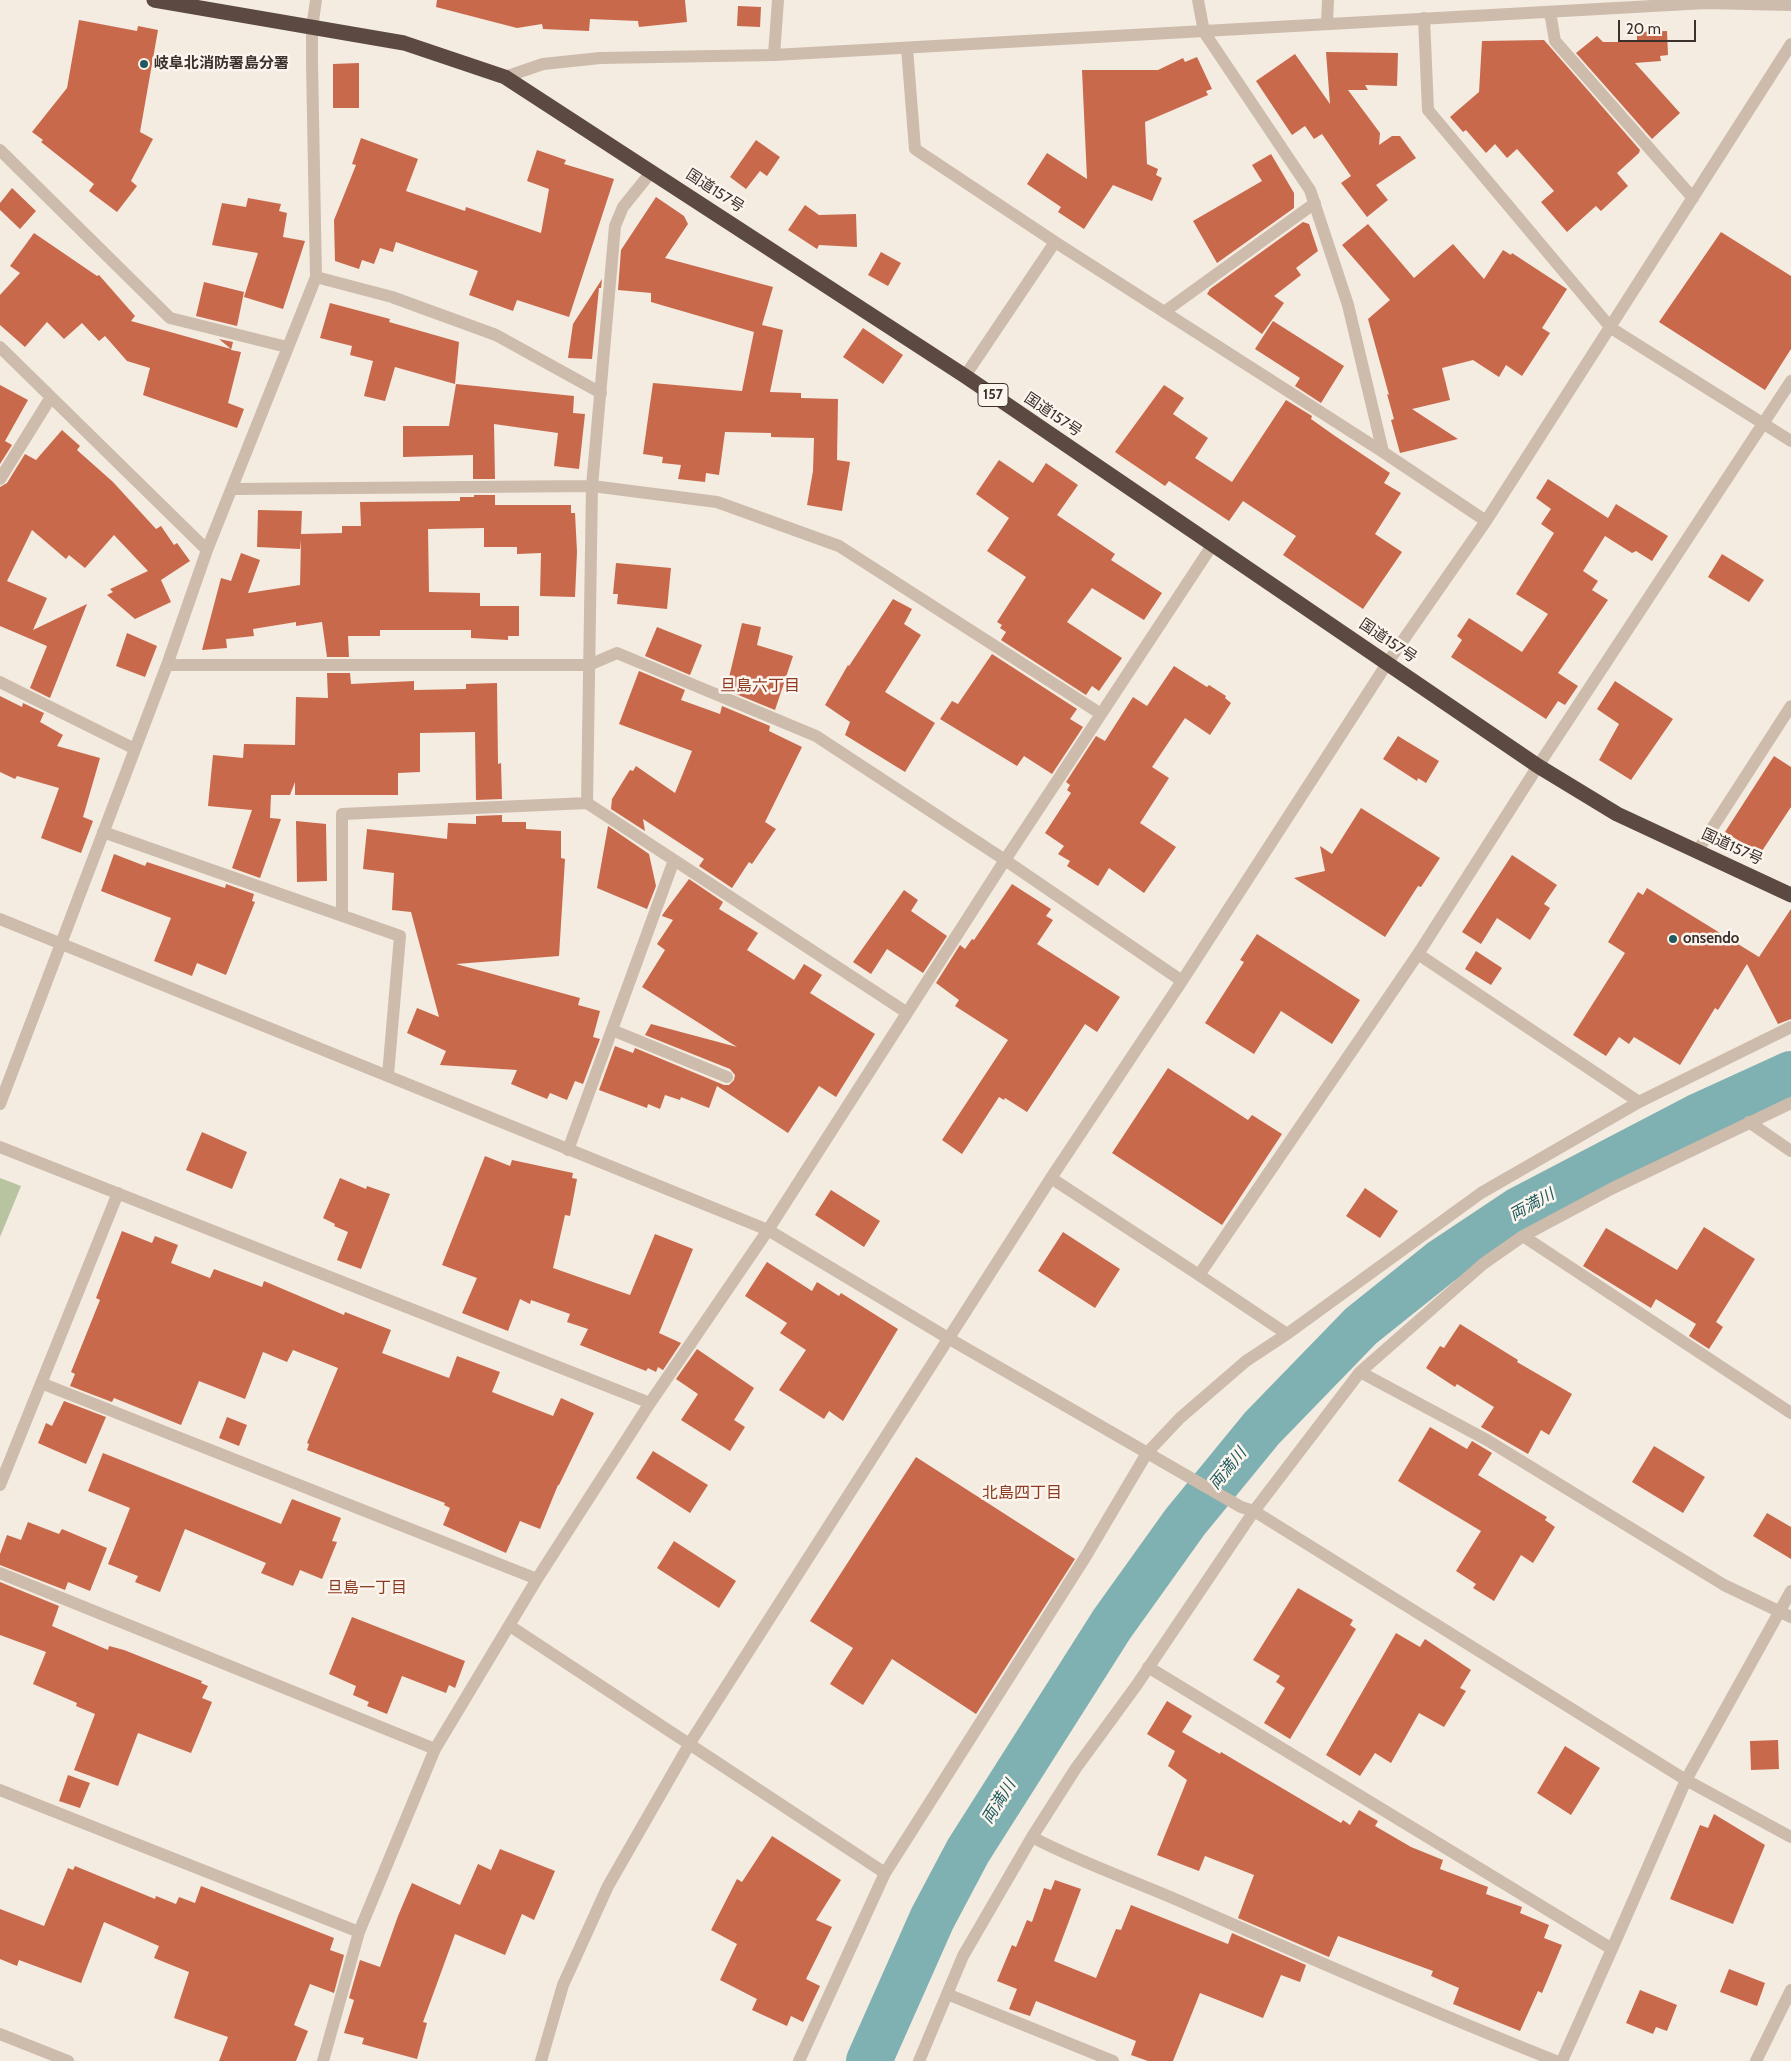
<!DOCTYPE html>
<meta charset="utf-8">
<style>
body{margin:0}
#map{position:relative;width:1791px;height:2061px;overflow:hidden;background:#f4ebe1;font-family:Cabin,sans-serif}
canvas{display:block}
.scale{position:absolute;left:1618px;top:20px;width:78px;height:22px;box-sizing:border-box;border:2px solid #3b302b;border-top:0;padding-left:6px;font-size:15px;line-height:18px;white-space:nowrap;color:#3b302b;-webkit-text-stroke:4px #fbf5ee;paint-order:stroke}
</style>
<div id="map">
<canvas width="1791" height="2061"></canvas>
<div class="scale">20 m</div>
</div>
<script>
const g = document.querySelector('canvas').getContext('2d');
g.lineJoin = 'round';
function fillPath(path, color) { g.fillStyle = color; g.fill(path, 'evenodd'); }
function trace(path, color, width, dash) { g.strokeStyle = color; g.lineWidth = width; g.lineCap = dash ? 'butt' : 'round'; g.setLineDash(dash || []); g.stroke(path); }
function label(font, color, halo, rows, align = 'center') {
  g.font = font + ' Cabin,"Noto Sans JP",sans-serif'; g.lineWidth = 5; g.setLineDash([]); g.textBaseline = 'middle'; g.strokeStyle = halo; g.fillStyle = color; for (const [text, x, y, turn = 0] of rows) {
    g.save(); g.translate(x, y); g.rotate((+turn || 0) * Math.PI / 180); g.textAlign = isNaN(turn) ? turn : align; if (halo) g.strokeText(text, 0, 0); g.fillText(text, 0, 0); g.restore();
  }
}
fillPath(new Path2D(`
 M0,1178l21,8 -21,51z`), '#b8c4a0');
trace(new Path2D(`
 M869,2061l63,-142 36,-68 144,-227 73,-102 77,-94 99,-102 80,-64 78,-52 180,-94 92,-42`), '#7fb0b2', 46);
fillPath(new Path2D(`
 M437,0h248l2,22 -48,5 -1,-6 -48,-2 -1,12 -46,-2 -1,-5 -25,4 -81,-21z
 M738,6l23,1 -1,20 -23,-1z
 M79,20l58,11 1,-5 20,4 -18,102 13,7 -22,42 6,5 -20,26 -28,-21 5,-7 -53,-42 2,-2 -11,-8 35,-44z
 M1667,31l1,24 -8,1 1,5 -26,2 45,50 -28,26 -76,-86 21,-17 6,6h34v-10z
 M1544,40l96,110 -1,3 -22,20 11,13 -27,25 -5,-5 -29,26 -26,-30 13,-11 -37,-42 -10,9 -12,-14 -9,9 -20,-23 -3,2 -13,-15 29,-25 3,-51z
 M1326,52l72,1 -1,33 -32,-1 3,5h-20l32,43 -1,12 13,-9h8l16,22 -40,27 12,15 -21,17 -26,-34 10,-7 -29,-42 -8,5 -9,-13 -13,9 -36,-54 39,-27 35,50z
 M1197,57l15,32 -6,2 2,4 -63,27 2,42 11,5 -2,6 6,3 -10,23 -39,-16 -29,44 -26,-17 3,-5 -34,-23 20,-31 40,26 -5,-109h76l25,-12 2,4z
 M359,63v45h-26v-44z
 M361,138l57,21 -12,32 59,20 1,-4 75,26 8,-44 -22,-8 10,-31 29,10 -2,4 50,15 -45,138 -52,-17 -4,11 -44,-16 9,-24 -82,-29 -3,10 -13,-4 -6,16 -12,-4 -3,9 -24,-8 -1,-41 22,-55 -4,-1z
 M756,140l24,17 -13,19 -7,-5 -14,18 -16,-12z
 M1271,154l23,39v15l-77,55 -24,-42 69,-40 -10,-16z
 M12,188l24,23 -16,18 -20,-19v-7z
 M656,197l28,19 4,8 -23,34 108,29 -11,38 21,5 -13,62 31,1v5l37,1 -1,61 13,2 -8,49 -35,-6 6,-34 1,-33 -43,-1v-4l-46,-1 -6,43 -13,-2 -1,9 -27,-3 3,-14 -19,-2 1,-6 -20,-3 10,-71 89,8 12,-59 -103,-30v-9l-33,-3 3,-40z
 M248,198l33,6 -2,7 8,2 -4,24 22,4 -22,68 -39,-12 14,-44 -46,-8 10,-42 24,4z
 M805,205l14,10 37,-1 1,33 -38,-2 -2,4 -29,-19z
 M1303,222l6,2 9,27 -22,17 5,7 -27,21 10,7 -22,31 -55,-40 3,-5z
 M1368,224l46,54 39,-34 31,35 19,-29 8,5 1,-2 55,36 -25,39 8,5 -28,43 -16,-11 -7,12 -26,-17 -31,8 8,32 -38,9 46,30 -58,14 -9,-33 3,-1 -7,-25 2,1 -21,-76 22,-19 -48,-55z
 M1721,232l70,44v73l-26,41 -106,-68z
 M34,233l63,43 2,-1 36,41 -4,5 100,28 -12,-10 14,3 -2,8 10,2 -13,51 16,6 -7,19 -94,-33 7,-27 -23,-7 -22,-25 -6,5 -17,-18 -18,16 -17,-17 -22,25 -25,-22v-30l20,-22 -10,-7z
 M881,252l20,11 -13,23 -20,-11z
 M602,279l-1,9h-2l-7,71 -24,-1 5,-34z
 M204,282l40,10 -7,34 -41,-10z
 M330,303l60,16 -1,3 70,20 -4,42 -60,-17 -10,34 -21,-5 9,-35 -23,-6 2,-9 -32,-8z
 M1273,321l71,45 -23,37 -26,-17 5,-8 -45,-29z
 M863,328l40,27 -20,29 -40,-27z
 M456,384l118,12 -1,17 12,1 -6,55 -25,-3 4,-33 -64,-9 1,55h-22v-24l-70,2v-31h46z
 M0,385l28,15 -23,41 7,4 -12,19z
 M1164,385l20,13 -11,16 35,24 -13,20 37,24 54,-82 26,16 -1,3 24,17 55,37 -6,10 17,10 -26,41 27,18 -39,57 -80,-54 13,-19 -53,-35 -14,20 -60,-40 -4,5 -50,-34z
 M62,430l18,16 -3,4 36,32 43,47 5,-3 13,19 3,-2 13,18 -29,19 10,22 -36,17 -28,-24 6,-3 -3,-3 38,-18 -34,-36 -29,33 -16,-13 -3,4 -34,-29 -25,51 40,17 -14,32 54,-26 -37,94 -20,-10 17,-42 -47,-20v-139l7,-4 18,-29 11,6z
 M999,460l34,23 13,-20 32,22 -21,30 58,39 -4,6 51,33 -18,27 -52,-32 -25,34 55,36 -23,33 -7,-5 -6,9 -85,-55 5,-8 -6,-4 2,-3 -5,-3 29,-45 -39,-26 22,-33 -33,-24z
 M1548,479l60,39 8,-14 52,32 -16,25 -16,-10 -4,2 -27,-17 -22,35 15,10 -6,9 16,10 -50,73 20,13 -13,19 -7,-4 -12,18 -95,-62 11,-17 -5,-4 12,-18 53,34 26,-38 -32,-20 38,-61 -13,-9 10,-15 -15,-11z
 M474,495h21v10h76v8h4l2,39 -2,45 -35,-1 1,-43 -24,1v-7h-33v-19l-56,1 1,63 51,1v13h39v30h-11v4l-37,-2v-8h-91v6h-32l1,21h-22l-5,-35 -26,4v-4l-43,7 1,7 -28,3 1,9 -25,2 19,-72 10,3 10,-28 19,7 -12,33 52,-8 1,-45 -1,9 -43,-2 1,-37 44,1 -1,23 41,-1v-7h19l-1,-24 100,-1v-4h14z
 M1722,554l42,26 -15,22 -41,-25z
 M616,563l55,5 -4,41 -50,-5 1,-10h-5z
 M893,599l19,10 -8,15 17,11 -36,57 50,31 -30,49 -60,-37 5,-13 -25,-17 23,-40 1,1z
 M742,623l19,4 -4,18 36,11 -18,54 -49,-20z
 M657,627l45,18 -12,30 -45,-19z
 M127,633l30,13 -12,31 -29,-11z
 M992,654l85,55 -7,10 13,8 -31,47 -28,-18 -7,10 -77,-47 12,-18 6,3z
 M1174,666l33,21 2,-2 17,11 -1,2 6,5 -21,32 -25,-17 -33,49 17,11 -29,45 36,24 -32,46 -35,-25 -11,18 -31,-20 3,-5 -12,-7 6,-8 -19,-13 26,-40 -4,-3 3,-5 -4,-3 30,-46 9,5 28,-44 14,9z
 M639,671l46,19 -4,10 39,14 2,-8 48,20 -1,5 33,16 -37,75 11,7 -24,35 -3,-2 -17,26 -33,-22 5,-7 -61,-40 2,12 -34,-22 1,-10 18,-29 3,1 3,-5 39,27 17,-42 -73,-27z
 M327,673h23l1,11 63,-3v9l52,-1v-5l31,-1 1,81 3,-1 1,36 -26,1 -1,-68 -55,1v39l-22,1v22h-103v-13l-5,13h-19l-1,23 11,1 -21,59 -28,-10 20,-58 -44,-4 5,-51 30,3 1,-14 51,1 1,-48 32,1z
 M1615,681l58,38 -42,61 -32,-20 20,-36 -22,-15z
 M0,696l22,11 1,-4 21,10 -4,9 23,13 -6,11 43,12 -17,59 10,4 -12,32 -40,-15 18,-50 -42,-12 -2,3 -15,-7z
 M1398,736l41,25 -13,22 -8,-5 -1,3 -34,-22z
 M1774,756l17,11v40l-31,47 -35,-22z
 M1361,808l79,50 -19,29 -3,-1 -33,51 -91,-59 31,-7 -5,-25 12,8z
 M502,815v7h24v7l35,2v27l4,1 -6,97 -103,8 124,34 -2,7 22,6 -7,26 7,2 -17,45 -8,-3 -8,19 -17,-7 -3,6 -36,-15 6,-14 -77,-5 6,-14 -39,-18 10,-25 22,9 -28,-105 -19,-2 2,-37 -31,-4 4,-40 80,10 1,-16 28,1v-8z
 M296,821l30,3 1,57 -30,1z
 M608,826l41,28 7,32 -9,23 -50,-21z
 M114,854l31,12 2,-4 78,26 1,-4 28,10 -2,7 3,1 -29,73 -29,-12 -5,13 -38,-15 17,-43 -70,-27z
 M1512,855l45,30 -13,19 6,4 -20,32 -33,-22 -16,26 -19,-12z
 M689,879l34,23 -4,7 39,24 -11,17 47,30 10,-16 18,11 -12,18 65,41 -39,63 -17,-11 -31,47 -71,-47 -8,22 -28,-11 -1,3 -15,-5 -5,14 -12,-5 -1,4 -48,-18 16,-44 18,7 2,-5 89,37h5l5,-5 1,-5 -5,-6 -85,-34 6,-11 86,23 -95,-60 23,-37 -8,-6 16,-24 -11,-4 1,-2z
 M1012,884l39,25 -5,7 7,4 -16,24 83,53 -23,35 -12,-8 -58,88 -22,-14 -1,2 -5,-3 -37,57 -20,-14 66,-100 -53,-34 4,-6 -23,-17 24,-38 5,4 7,-10 2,1z
 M1647,888l112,69 32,-48v110l-13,5 -31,-60 -29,46 -3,-2 -35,57 -46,-28 -5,7 -10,-7 -13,19 -33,-21 52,-82 -17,-11 30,-50 5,3z
 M904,890l14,10 -7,11 36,25 -24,37 -36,-24 -16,25 -18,-12z
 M1257,934l103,66 -28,44 -51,-33 -27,43 -49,-31 39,-61 -4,-2z
 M1476,951l26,17 -11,17 -26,-16z
 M1168,1068l80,52 4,-5 30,19 -60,91 -110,-72z
 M202,1132l45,20 -15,37 -46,-19z
 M485,1156l25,10 2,-6 61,13 -1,5 5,1 -7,37 -5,-1 -12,53 77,27 25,-61 38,15 -34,84 22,10 -18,27 -5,-3 -2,5 -8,-4 -2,3 -66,-26 8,-16 -21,-7 3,-8 -39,-14 -1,4 -10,-5 -12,32 -46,-18 15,-35 -35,-13z
 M340,1178l26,11 1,-3 23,8 -29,75 -24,-9 11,-28 -14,-6 1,-2 -12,-6z
 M1365,1188l33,23 -18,27 -34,-22z
 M831,1190l49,31 -16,26 -49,-32z
 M1704,1227l51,32 -39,63 7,5 -14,22 -20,-13 7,-12 -40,-25 -5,9 -68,-42 23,-38 71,42z
 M122,1231l30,12 3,-7 23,9 -7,18 39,15 4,-9 48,18 2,-6 80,34 1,-3 46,18 -9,23 67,25 8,-22 43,16 -8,20 61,24 8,-18 33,15 -35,72h-1l-18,44 -20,-8 -14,32 -63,-28 7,-17 -6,-3 1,-2 -138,-53 2,-6 -2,-1 31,-75 -45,-18 -6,12 -24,-10 -18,47 -46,-18 -18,44 -67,-27 -2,4 -42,-16 5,-12 -4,-2 29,-72 -4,-2z
 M1063,1232l57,37 -25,39 -57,-37z
 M767,1262l45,29 5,-9 22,14 2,-3 57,36 -55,92 -14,-10 -5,8 -45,-29 27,-40 -26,-17 7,-10 -42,-27z
 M1460,1324l58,36 -1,2 55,32 -23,41 -8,-5 -13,24 -47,-27 13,-20 -37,-23 -2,3 -29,-19 14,-22 4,2z
 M697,1349l57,39 -20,32 11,7 -15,24 -49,-31 17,-26 -22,-15z
 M64,1401l42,16 -20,47 -48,-21 8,-20 6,3z
 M227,1417l20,8 -8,21 -20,-8z
 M1430,1427l37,22 5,-8 20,12 -14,22 69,42 -2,3 10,7 -22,36 -12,-8 -27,46 -21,-13 3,-4 -20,-13 25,-40 -83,-50z
 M1654,1446l51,31 -22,36 -51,-31z
 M653,1451l55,34 -18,28 -54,-35z
 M103,1453l178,71 11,-25 49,19 -9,23 5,1 -15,37 -22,-9 -7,16 -32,-13 5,-10 -81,-34 -25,63 -25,-10 3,-6 -30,-12 22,-56 -42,-17z
 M916,1457l159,102 -99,155 -84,-55 -29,46 -33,-21 23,-36 -43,-27z
 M1767,1513l24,14v32l-38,-23z
 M28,1522l31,12 3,-5 45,19 -17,43 -22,-9 -3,8 -65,-25v-11l7,-19 14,5z
 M674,1541l62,40 -17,27 -62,-40z
 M0,1582l59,24 -7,20 56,24 1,-4 15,4 78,31 -1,2 7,3 -6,12 10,4 -21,51 -53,-20 -20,53 -44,-16 21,-56 -19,-8 1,-3 -44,-19 13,-32 -46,-17z
 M1298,1588l55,32 -3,5 6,4 -66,110 -26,-16 21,-35 -9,-6 4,-6 -27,-16z
 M352,1617l113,44 -10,27 -6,-3 -3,8 -44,-17 -15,38 -20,-8 2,-4 -16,-7 3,-9 -27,-12z
 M1396,1633l24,14 5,-8 46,31 -11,18 6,3 -22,36 -25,-14 -28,50 -16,-10 -15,23 -34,-21z
 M1167,1701l25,15 -10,16 38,22 1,-2 120,71 2,-3 7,5 9,-15 19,11 -3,5 36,21 32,13 -3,9 48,18 -2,7 36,13 -2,6 29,12 -5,13 18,7 -20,48 -4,-2 -18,40 -67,-27 6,-16 -28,-12 2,-5 -95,-35 -9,21 -91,-39 16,-43 -49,-19 -6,15 -42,-16 30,-75 -19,-14 7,-15 -28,-17z
 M1778,1740l1,29 -28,1 -1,-29z
 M1565,1746l35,22 -29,47 -34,-22z
 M68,1775l22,8 -10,25 -21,-7z
 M1714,1814l51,31 -32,79 -63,-25 30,-74 8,3z
 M772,1836l69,44 -25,40 16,7 -26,52 14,7 -17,36 -12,-6 -4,10 -35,-16 5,-11 -37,-19 17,-36 -26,-14 26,-51 5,3z
 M500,1849l55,22 -21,49 -12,-6 -17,41 -50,-21 -32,88 4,1 -10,36 -55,-15 2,-6 -20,-5 10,-33 -5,-2 11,-38 20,7 18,-51 14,-33 48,22 18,-41 13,6z
 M75,1866l80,33 1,-3 20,8 3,-7 16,6 6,-17 133,52 -4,12 14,5 -10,38 -24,-9 -16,41 14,6 -12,30h-77l9,-24 -54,-19 15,-46 -35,-14 5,-12 -55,-24 -23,61 -62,-23 -2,6 -17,-7v-50l44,17 24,-58 5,2z
 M1055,1880l26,9 -27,72 42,17 20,-49 5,1 10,-25 97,39 4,-11 74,32 -6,17 -19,-7 -18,43 -63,-25 -27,68h-25l-17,-6 5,-14 -100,-40 -6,15 -21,-7 8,-20 -20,-8 15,-36 4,2 11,-27 5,2 12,-34 7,2z
 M1729,1969l36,14 -8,23 -37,-14z
 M1640,1990l37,15 -10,26 -11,-4 -3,7 -27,-11z`), '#c8694b');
trace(new Path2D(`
 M1550,12l5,29 138,157
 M1424,18l4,92 183,218 180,113
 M1327,23l1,-23
 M907,48l8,101 140,93 -90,134
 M774,55l4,-55
 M505,77l38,-13 57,-6 174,-3 932,-52 85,2
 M0,150l170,168 117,29
 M1055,242l328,210 -35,-147 -38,-115 -106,-158 -6,-32
 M316,277l76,20 104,38 105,58
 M1164,312l151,-109
 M0,347l207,203
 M1383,452l103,69
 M0,479l51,-82
 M232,489l360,-3 125,16 122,44 262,168
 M167,665h422l28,-12 199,83 189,124 177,121
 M0,682l135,67
 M587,803l5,-317 23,-260 8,-19 29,-36
 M103,832l297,104 -12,139
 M1698,850l93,-144
 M342,916v-102l245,-11 319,209
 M0,919l768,311 180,108 293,169 13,4 432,269 105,57
 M612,1030l115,47
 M1639,1102l-221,-148 120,-188 253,-385
 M0,1104l167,-439 40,-115 109,-273 -4,-215v-34l4,-28
 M1749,1122l42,29
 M0,1147l650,256
 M568,1150l106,-290
 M1051,1178l148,97 219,-321
 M1523,1236l268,177
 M1287,1334l194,-141 158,-91 152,-75
 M1360,1372l127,68 237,145 67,32
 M41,1383l496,196
 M0,1485l118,-292
 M0,1573l435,176
 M510,1626l375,247
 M1148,1667l464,282 -50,112
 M0,1790l359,142
 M1032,1837c51,27 106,45 159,69 121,53 242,106 365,155
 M1612,1949l74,-169 105,-189
 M947,1994l166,67
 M0,2034l68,27
 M323,2061l36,-129 76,-183 102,-170 113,-176 118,-173 237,-370 208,-316
 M541,2061l22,-76 45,-99 82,-143 361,-565 131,-197 206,-319 98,-141 305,-477
 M799,2061l86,-188 201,-317 61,-103 33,-35 66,-57 41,-27 -88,-59
 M919,2061l44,-105 69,-119 44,-69 60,-82 118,-175 106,-139 123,-108 40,-28 90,-48 178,-85
 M1756,2061l35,-71`), '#cdbbac', 12);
trace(new Path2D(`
 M154,0l250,43 101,34 460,299 573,390 79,48 174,81`), '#5c4a42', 15);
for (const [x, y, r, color] of [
 [144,64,5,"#1f5a5e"],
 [1673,939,5,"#1f5a5e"]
]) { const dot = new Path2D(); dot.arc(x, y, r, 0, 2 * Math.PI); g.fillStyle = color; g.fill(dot); trace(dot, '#fbf5ee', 2); }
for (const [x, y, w] of [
 [993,395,30]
]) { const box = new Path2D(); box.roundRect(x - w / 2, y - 11.5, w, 23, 4); g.fillStyle = '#fbf5ee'; g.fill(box); trace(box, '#3b302b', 1); }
label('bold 14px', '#3b302b', null, [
 ["157",993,395]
]);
label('bold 15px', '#3b302b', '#fbf5ee', [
 ["岐阜北消防署島分署",154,64],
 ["onsendo",1683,939]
], 'left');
label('15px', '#3b302b', '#fbf5ee', [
 ["国道157号",715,191,33],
 ["国道157号",1053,415,34],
 ["国道157号",1388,641,34],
 ["国道157号",1732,847,25]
]);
label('16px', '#8c3b22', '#fbf5ee', [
 ["旦島六丁目",760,686],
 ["北島四丁目",1022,1493],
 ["旦島一丁目",367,1588]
]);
label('italic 16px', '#1f5a5e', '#fbf5ee', [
 ["両満川",1532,1205,-29],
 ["両満川",1228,1469,-51],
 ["両満川",999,1802,-58]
]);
</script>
